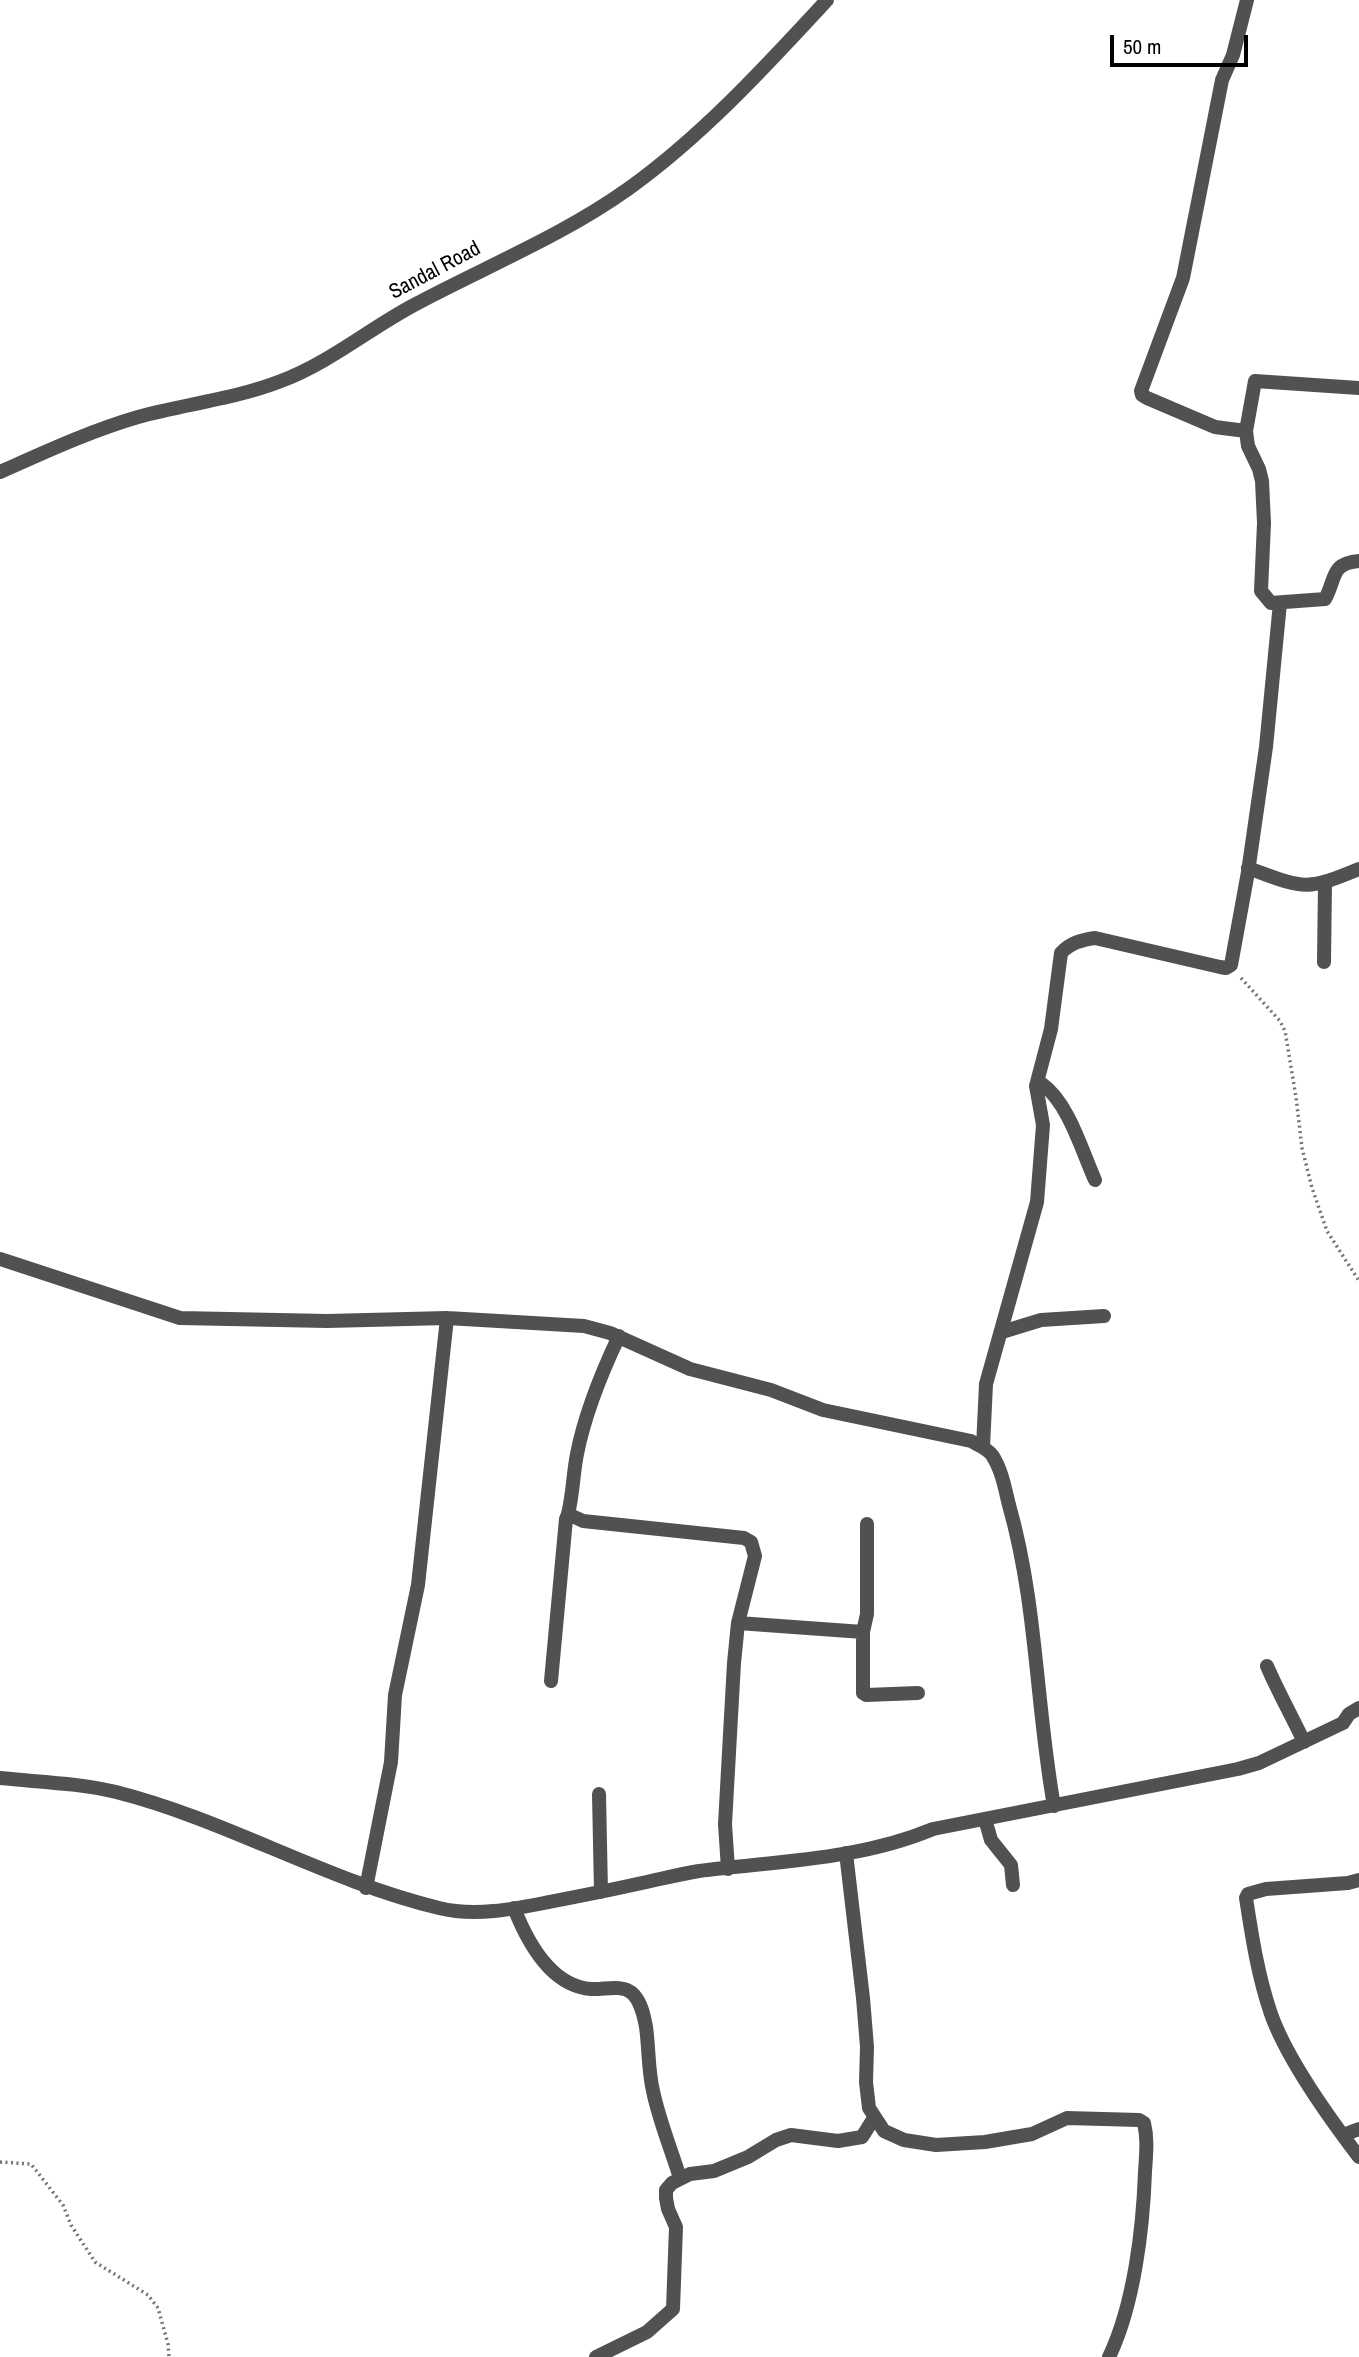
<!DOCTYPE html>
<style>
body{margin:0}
#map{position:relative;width:1359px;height:2357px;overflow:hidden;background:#fff;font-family:"Archivo Narrow",sans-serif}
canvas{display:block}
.scale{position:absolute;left:1110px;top:35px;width:138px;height:32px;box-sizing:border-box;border:4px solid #000;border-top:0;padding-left:9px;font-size:21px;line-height:24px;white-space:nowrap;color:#000;-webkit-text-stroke:5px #fff;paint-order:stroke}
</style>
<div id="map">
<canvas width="1359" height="2357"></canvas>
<div class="scale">50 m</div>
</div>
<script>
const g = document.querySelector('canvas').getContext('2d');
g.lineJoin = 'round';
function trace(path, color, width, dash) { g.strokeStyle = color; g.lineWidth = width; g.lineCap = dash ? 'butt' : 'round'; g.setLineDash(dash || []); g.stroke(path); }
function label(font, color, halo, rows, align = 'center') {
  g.font = font + ' "Archivo Narrow",sans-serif'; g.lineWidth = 7; g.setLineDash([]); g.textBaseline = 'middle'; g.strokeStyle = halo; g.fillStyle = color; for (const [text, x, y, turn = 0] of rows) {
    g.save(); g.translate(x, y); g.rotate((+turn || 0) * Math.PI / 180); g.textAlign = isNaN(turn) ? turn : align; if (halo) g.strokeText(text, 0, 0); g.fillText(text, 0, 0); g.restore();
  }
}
trace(new Path2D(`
 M1241,978l39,43 5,10 11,66 6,51 10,40 15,43 32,50
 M0,2162l31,2 32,41 8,20 24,37 53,33 10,13 10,36 1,13`), '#737373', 3.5, [2, 3.5]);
trace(new Path2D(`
 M1359,388l-104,-7 -9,50 2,15 11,23 3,12 2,42 -3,68 10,12 54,-4c11,-19 5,-36 34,-38
 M1246,431l-31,-4 -68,-29 -5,-3 -1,-4 42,-113 39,-198 11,-25 14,-55
 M0,472c45,-20 90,-41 138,-55 47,-13 97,-18 143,-36 48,-18 88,-52 133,-76 71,-38 148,-69 214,-116 75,-54 137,-122 199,-189
 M1248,868c55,20 56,24 111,1
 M1324,962l1,-79
 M1036,1086l6,-2c26,18 40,67 53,96
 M0,1259l180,59 147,3 120,-3 137,8 26,7 80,36 81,21 52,20 148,31c7,4 16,7 21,14 10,15 13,34 17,50 28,98 27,201 45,301
 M1002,1332l39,-12 63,-4
 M619,1336c-18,38 -34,77 -42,118 -4,20 -4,40 -9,60l15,7 161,17 7,4 4,14 -17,67 -4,40 -9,161 3,45
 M983,1447l3,-63 51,-182 6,-77 -7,-39 15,-57 10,-76c9,-10 20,-13 34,-15l125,29 6,1 5,-3 17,-93 18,-125 14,-144
 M738,1623l125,9v61l3,2 52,-2
 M863,1632l4,-18v-90
 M1267,1666c11,26 25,50 37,76
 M551,1681l15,-162 2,-5
 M0,1778c38,4 79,5 116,14 111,28 211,89 323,116 36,9 75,1 110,-6 31,-6 62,-12 93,-19 19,-4 38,-9 57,-12 79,-10 160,-11 234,-42l305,-60 21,-6 84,-40 6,-9 10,-6
 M599,1794l2,98
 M985,1819l6,21 20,25 2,20
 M846,1853l17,145 4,49 -1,35 3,26 15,23 20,9 32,5 49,-3 47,-8 35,-16 72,2 5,3c4,16 2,32 1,49 -2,57 -11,133 -36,185
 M1359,1880l-11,3 -82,6 -18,5 -2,4c6,39 12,78 25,116 16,45 59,105 88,143
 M366,1888l25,-126 4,-67 23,-110 29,-267
 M514,1908c13,33 36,78 77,81 13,1 30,-5 41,4 9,8 12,23 14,34 3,21 2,43 7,64 6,29 18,58 27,87
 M1343,2135l16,-6
 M596,2357l51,-25 26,-23 3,-82 -8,-18 -2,-11v-8l6,-7 18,-9 24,-3 34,-14 28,-17 15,-5 47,6 24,-4 12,-19`), '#515151', 14);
label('21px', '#000', '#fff', [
 ["Sandal Road",435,271,-28]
]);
</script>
